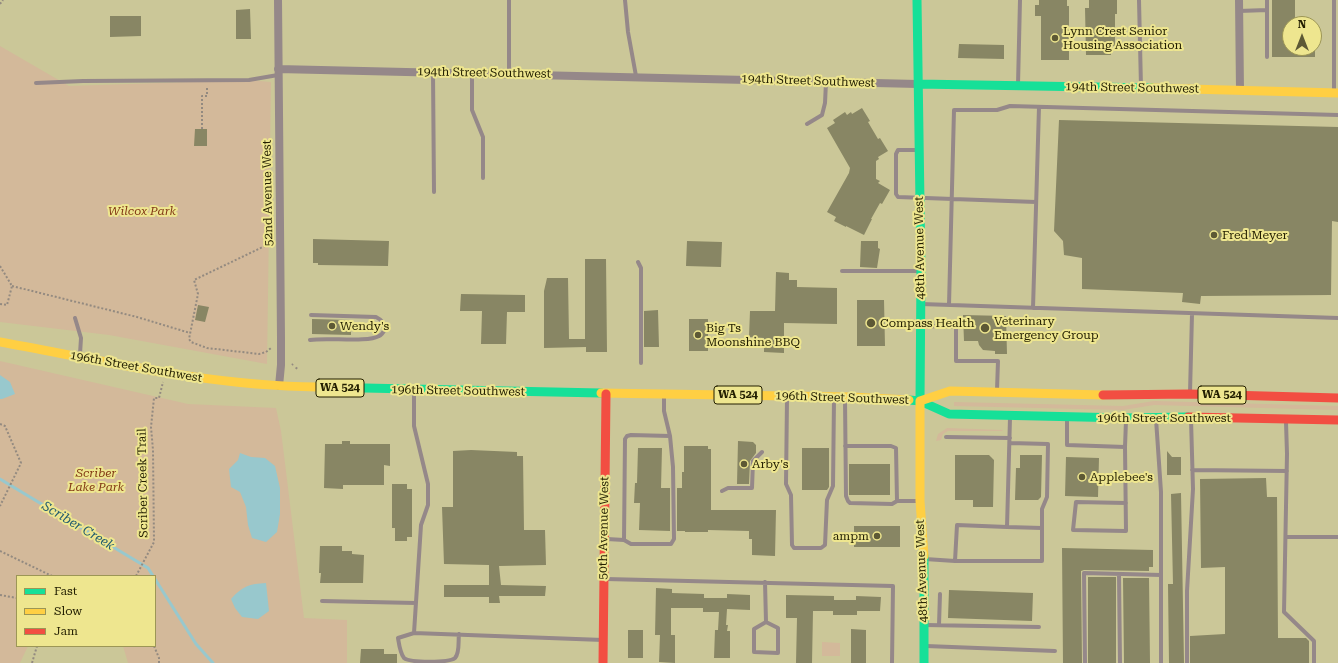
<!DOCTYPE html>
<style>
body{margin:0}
#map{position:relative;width:1338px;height:663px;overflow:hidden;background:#cbc798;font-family:"Roboto Serif",serif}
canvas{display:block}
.legend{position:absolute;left:16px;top:575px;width:140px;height:72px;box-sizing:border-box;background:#eee68f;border:1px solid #9c9656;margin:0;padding:5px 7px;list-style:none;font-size:12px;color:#221e00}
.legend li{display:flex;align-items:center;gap:8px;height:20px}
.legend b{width:20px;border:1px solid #9c9656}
.north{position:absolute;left:1282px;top:16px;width:40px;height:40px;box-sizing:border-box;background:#eee68f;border:1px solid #9c9656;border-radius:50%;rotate:0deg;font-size:11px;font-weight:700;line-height:16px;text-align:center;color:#221e00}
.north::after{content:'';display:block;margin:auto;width:14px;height:18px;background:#5d5935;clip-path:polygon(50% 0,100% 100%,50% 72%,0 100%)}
</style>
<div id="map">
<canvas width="1338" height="663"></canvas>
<ul class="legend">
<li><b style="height:5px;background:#16e098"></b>Fast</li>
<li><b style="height:5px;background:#ffcf43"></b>Slow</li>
<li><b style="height:5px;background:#f24e42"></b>Jam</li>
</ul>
<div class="north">N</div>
</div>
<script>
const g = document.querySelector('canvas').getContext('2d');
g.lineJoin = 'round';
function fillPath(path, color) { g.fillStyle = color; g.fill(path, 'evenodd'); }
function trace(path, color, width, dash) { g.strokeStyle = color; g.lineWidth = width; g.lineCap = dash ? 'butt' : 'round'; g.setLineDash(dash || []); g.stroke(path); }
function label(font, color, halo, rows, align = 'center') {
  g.font = font + ' "Roboto Serif",serif'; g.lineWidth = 4; g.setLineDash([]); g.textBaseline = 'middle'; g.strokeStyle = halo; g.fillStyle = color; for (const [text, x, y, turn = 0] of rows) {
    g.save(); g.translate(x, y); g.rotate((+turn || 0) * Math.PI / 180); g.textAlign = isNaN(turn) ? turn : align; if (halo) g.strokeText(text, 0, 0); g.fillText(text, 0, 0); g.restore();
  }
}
fillPath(new Path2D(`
 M0,46l69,40 180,-6 22,2 -4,282 -158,-29 -109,-13z
 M0,361l188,43 88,4 5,23 23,187 43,2v43h-219l-5,-17h32v-70h-138v70h11l-8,17h-20z
 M1154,401l184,5v4l-184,-5 -31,5 -169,-4v-4l169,4z
 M947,428l56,2 -1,1h-54l-5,3 -2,6 -5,1 2,-7z
 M822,642l18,1v13h-18z`), '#d3b99a');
fillPath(new Path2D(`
 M0,375l10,7 5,12 -13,5h-2z
 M240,453l11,4 14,1 10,8 5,22v26l-3,18 -11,10 -14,-4 -4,-13 -2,-18 -6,-15 -9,-5 -2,-18 9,-9z
 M266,583l3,28 -11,8 -16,-2 -7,-9 -4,-9c12,-13 18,-15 35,-16z`), '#98c8cd');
trace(new Path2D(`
 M0,479l148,89 5,8
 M155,579l41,65 17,19`), '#98c8cd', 3);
fillPath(new Path2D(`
 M1039,0h28v6h2v54h-28v-44h-6v-11h4z
 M1089,0h28v14h-2v32h-4v9h-25l-1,-47h4z
 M1272,0h23v24h-5v24h25v9h-43z
 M250,9l1,30h-15v-29z
 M110,16h31v20l-31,1z
 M959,44l45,1v14l-46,-1z
 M862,108l8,13 -2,1 10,17 2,-1 8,13 -10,6 1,2 -3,2v18l4,2 -2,2 12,7 -8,14 -2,-1 -9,16h1l-8,16 -18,-9v1l-12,-6 2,-4 -9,-5 22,-39 1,-5 -23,-40 8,-5 -2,-3 12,-8 2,3 4,-3 1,2z
 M1059,120l279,7v95l-6,-1 -1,74 -130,1 -1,8 -18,-2 1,-9 -101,-4v-31l-18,-3 -1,-14 -9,-10z
 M195,129h12v17h-13z
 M313,239l76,2 -1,25 -70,-1v-2h-5z
 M687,241l35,1 -1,25 -35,-1z
 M861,241h17v7l2,1 -3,19 -17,-1z
 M585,259h21l1,93h-21v-5l-42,1v-57l3,-13h21l1,61h16z
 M776,272l13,1v7h8v7l40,1v36l-53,-1v30l-20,-1v-14l-15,-1 1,-26h25z
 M461,294l64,1v17h-18l-1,32h-25l1,-33h-22z
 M857,300h27l1,46h-28z
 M198,305l11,2 -4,15 -10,-2z
 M658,310l1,37h-15v-36z
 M963,315l43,1 1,38h-12v-3l-12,-1 -4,-5 -1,-4h-14z
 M312,319l39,1v15l-39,-1z
 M689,319h19v32h-19z
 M342,441h8v3h40v22l-6,-1v20h-41v4l-19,-1 1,-44h17z
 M738,441l15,1 3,3v8l-6,8 -1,23h-12z
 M684,446h24v3h3v61h65l-1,46 -23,-1v-16h-3v-8l-41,-1v2h-23v-1h-8v-43h5v-16h2z
 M638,448h24l-1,40h9v43l-31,-1 1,-27h-6l1,-20h2z
 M802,448h27v39l-2,3h-25z
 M471,450l46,2v4h6l1,74h21l1,35 -47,1 2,19 45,1 -1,10h-46l1,7h-11v-6h-45v-12h45v-20l-45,-1 -2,-57h11v-56z
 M1167,451l5,6h9v18h-14z
 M955,455h34l5,5 -1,47h-20v-7h-18z
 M1020,455h22l-1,42 -3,3h-23l1,-32h4z
 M1066,457l33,1 -1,39 -33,-1z
 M849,464h41v31h-41z
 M1266,478l1,19h10l1,141h28l3,3v22h-119v-27l35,-2v-67l-24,1 -1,-89z
 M392,484h15v5h5v48h-5v4h-12v-13h-3z
 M1181,493l3,170h-15l-1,-79h5l-2,-90z
 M854,526h46v21h-46z
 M320,546h22v5h10v3l12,1 -1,28h-43l1,-10h-2z
 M1062,548l91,2v17h-4v4l-65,-1 -3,1 1,92h-19z
 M1088,577h28v86h-28z
 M1123,578h26l1,85h-26z
 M656,588l16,1v4l32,1v4h23v-4l23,1v15l-23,-1 -1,16h2l-1,6h3v27h-16l1,-28h3l1,-18h-16v-4h-32v27h4v28l-16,-1 1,-27h-5z
 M949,590l84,3 -1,28 -84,-3z
 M786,595l48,1v4h22v-4l25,1 -1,14h-23v4h-24v-4h-20l-1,52h-16l1,-45h-11z
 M851,629l15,1v33h-15z
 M628,630h15v28h-15z
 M361,649h23v5h13v9h-37z`), '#888664');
trace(new Path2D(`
 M0,4l3,-4
 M202,129v-33h5v-8
 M269,244l-75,36 4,14 -9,45 2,3 16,6 52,6 7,-2 5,-4
 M0,266l12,20 -5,19 -7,-1
 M12,286l125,31 53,16
 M292,365l1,-1
 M296,369l1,-2
 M0,424l5,2 16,37 -21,43
 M0,551l52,25
 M136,576l18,-34 -1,-92 -2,-23 3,-29h5l4,-16
 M0,595l17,3
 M154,646l5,12v5
 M32,663l5,-17`), '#938a80', 2, [2, 2]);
trace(new Path2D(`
 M625,0l3,32 8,44
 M1139,0l2,87
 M1334,0v92
 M1267,10v47
 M1239,11l28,-1v-10
 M433,73l1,119
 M472,73v37l11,27v41
 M509,73v-73
 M36,83l47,-2 166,-1 29,-5
 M1018,85l2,-85
 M807,124l15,-9 3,-12 1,-21
 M918,150h-20l-2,4v40l2,3 138,5
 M638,262l3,6v95
 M842,271h77
 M921,304l417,14
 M949,305l5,-195h43l13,-4 328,9
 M1033,308l6,-201
 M75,318l6,20 -1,16
 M921,326l35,1v34h42l-1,29
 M310,340c17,-3 57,3 69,-4 3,-1 5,-5 6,-7 -1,-6 -3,-9 -9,-12l-65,-2
 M414,390v36l14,58v21l-7,20 -7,108
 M1190,393l2,-79
 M787,399l-1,85 5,11 1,50 2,3h27l4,-3 2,-45 6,-14 1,-87
 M845,399l1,97 2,5 2,2 42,1 5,-3 -1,-53 -5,-2h-46
 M1067,419v26l58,2 1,-27
 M1156,419l5,73v171
 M1286,422l1,32 -3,158 30,29v22
 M946,437l64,1
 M1125,447l1,84 -53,-1 3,-28 50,1
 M1192,470l95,1
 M722,491l6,-3h24l1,-27 9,-9
 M897,501h22
 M1007,527l35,1v-19l5,-12 1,-53 -38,-1
 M1286,537h52
 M607,539l17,1 7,4h40l3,-5 -1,-72 -3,-31 -6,-25v-16
 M624,540l1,-101 2,-3 4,-1 39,1
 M925,559l30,2 2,-36 50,2 3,-109
 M955,561h87v-33
 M1119,574l1,89
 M606,579l287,7 -1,77
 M765,582l1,40 12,6v25l-24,-1v-23l12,-7
 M322,601l94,2
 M926,625l113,2
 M939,625l1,-31
 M459,634c-1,7 1,19 -4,24 -6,5 -45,5 -51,0 -4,-5 -5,-14 -6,-20l16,-5 189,7
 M926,646l129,5
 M1085,663l-1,-90 77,2
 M1187,663v-72l6,-102 -2,-70`), '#958889', 4);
trace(new Path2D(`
 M278,0l3,337v28l-2,21
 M1239,0l1,90
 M278,69l640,15`), '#958889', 8);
trace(new Path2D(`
 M917,0l4,271 -1,130
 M918,84l234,4
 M317,387l284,6
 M909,400l11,1 29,13 177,4 62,-1
 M924,556v107`), '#16e098', 9);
trace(new Path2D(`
 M1152,88l186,5
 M0,342c105,19 210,44 317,45
 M601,393l250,4 58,3
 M920,401v100l4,55
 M920,401l30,-10 153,4`), '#ffcf43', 9);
trace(new Path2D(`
 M1103,395l87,-1 148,4
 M1188,417l150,3
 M603,663l3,-269`), '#f24e42', 9);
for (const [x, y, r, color] of [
 [1055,38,4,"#5d5935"],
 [1214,235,4,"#5d5935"],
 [871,323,5,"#5d5935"],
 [332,326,4,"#5d5935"],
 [985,328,5,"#5d5935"],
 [698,335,4,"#5d5935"],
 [744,464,4,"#5d5935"],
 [1082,477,4,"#5d5935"],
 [877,536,4,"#5d5935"]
]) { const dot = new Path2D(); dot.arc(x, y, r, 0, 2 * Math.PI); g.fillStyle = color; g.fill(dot); trace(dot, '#eee68f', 1.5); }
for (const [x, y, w] of [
 [340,388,48],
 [738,395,48],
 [1222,395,48]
]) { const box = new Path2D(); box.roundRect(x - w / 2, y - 9, w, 18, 3); g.fillStyle = '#eee68f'; g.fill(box); trace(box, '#221e00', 1); }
label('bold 11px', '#221e00', null, [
 ["WA 524",340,388],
 ["WA 524",738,395],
 ["WA 524",1222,395]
]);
label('12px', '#221e00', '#eee68f', [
 ["Lynn Crest Senior",1063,31],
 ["Housing Association",1063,45],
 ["Fred Meyer",1222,235],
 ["Veterinary",994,321],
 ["Emergency Group",994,335],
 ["Compass Health",880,323],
 ["Wendy's",340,326],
 ["Big Ts",706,328],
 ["Moonshine BBQ",706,342],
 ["Arby's",752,464],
 ["Applebee's",1090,477],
 ["ampm",869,536,"right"]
], 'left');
label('12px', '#221e00', '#eee68f', [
 ["194th Street Southwest",484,73,1],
 ["194th Street Southwest",808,81,2],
 ["194th Street Southwest",1132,88,1],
 ["52nd Avenue West",268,193,-91],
 ["48th Avenue West",920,248,-91],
 ["196th Street Southwest",136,367,10],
 ["196th Street Southwest",458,391,1],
 ["196th Street Southwest",842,398,2],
 ["196th Street Southwest",1164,418],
 ["Scriber Creek Trail",143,483,-91],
 ["50th Avenue West",604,528,-89],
 ["48th Avenue West",922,571,-92]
]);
label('italic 12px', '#823915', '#eee68f', [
 ["Wilcox Park",142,211],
 ["Scriber",96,473],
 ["Lake Park",96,487]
]);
label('italic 13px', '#235c6f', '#eee68f', [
 ["Scriber Creek",78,526,31]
]);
</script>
